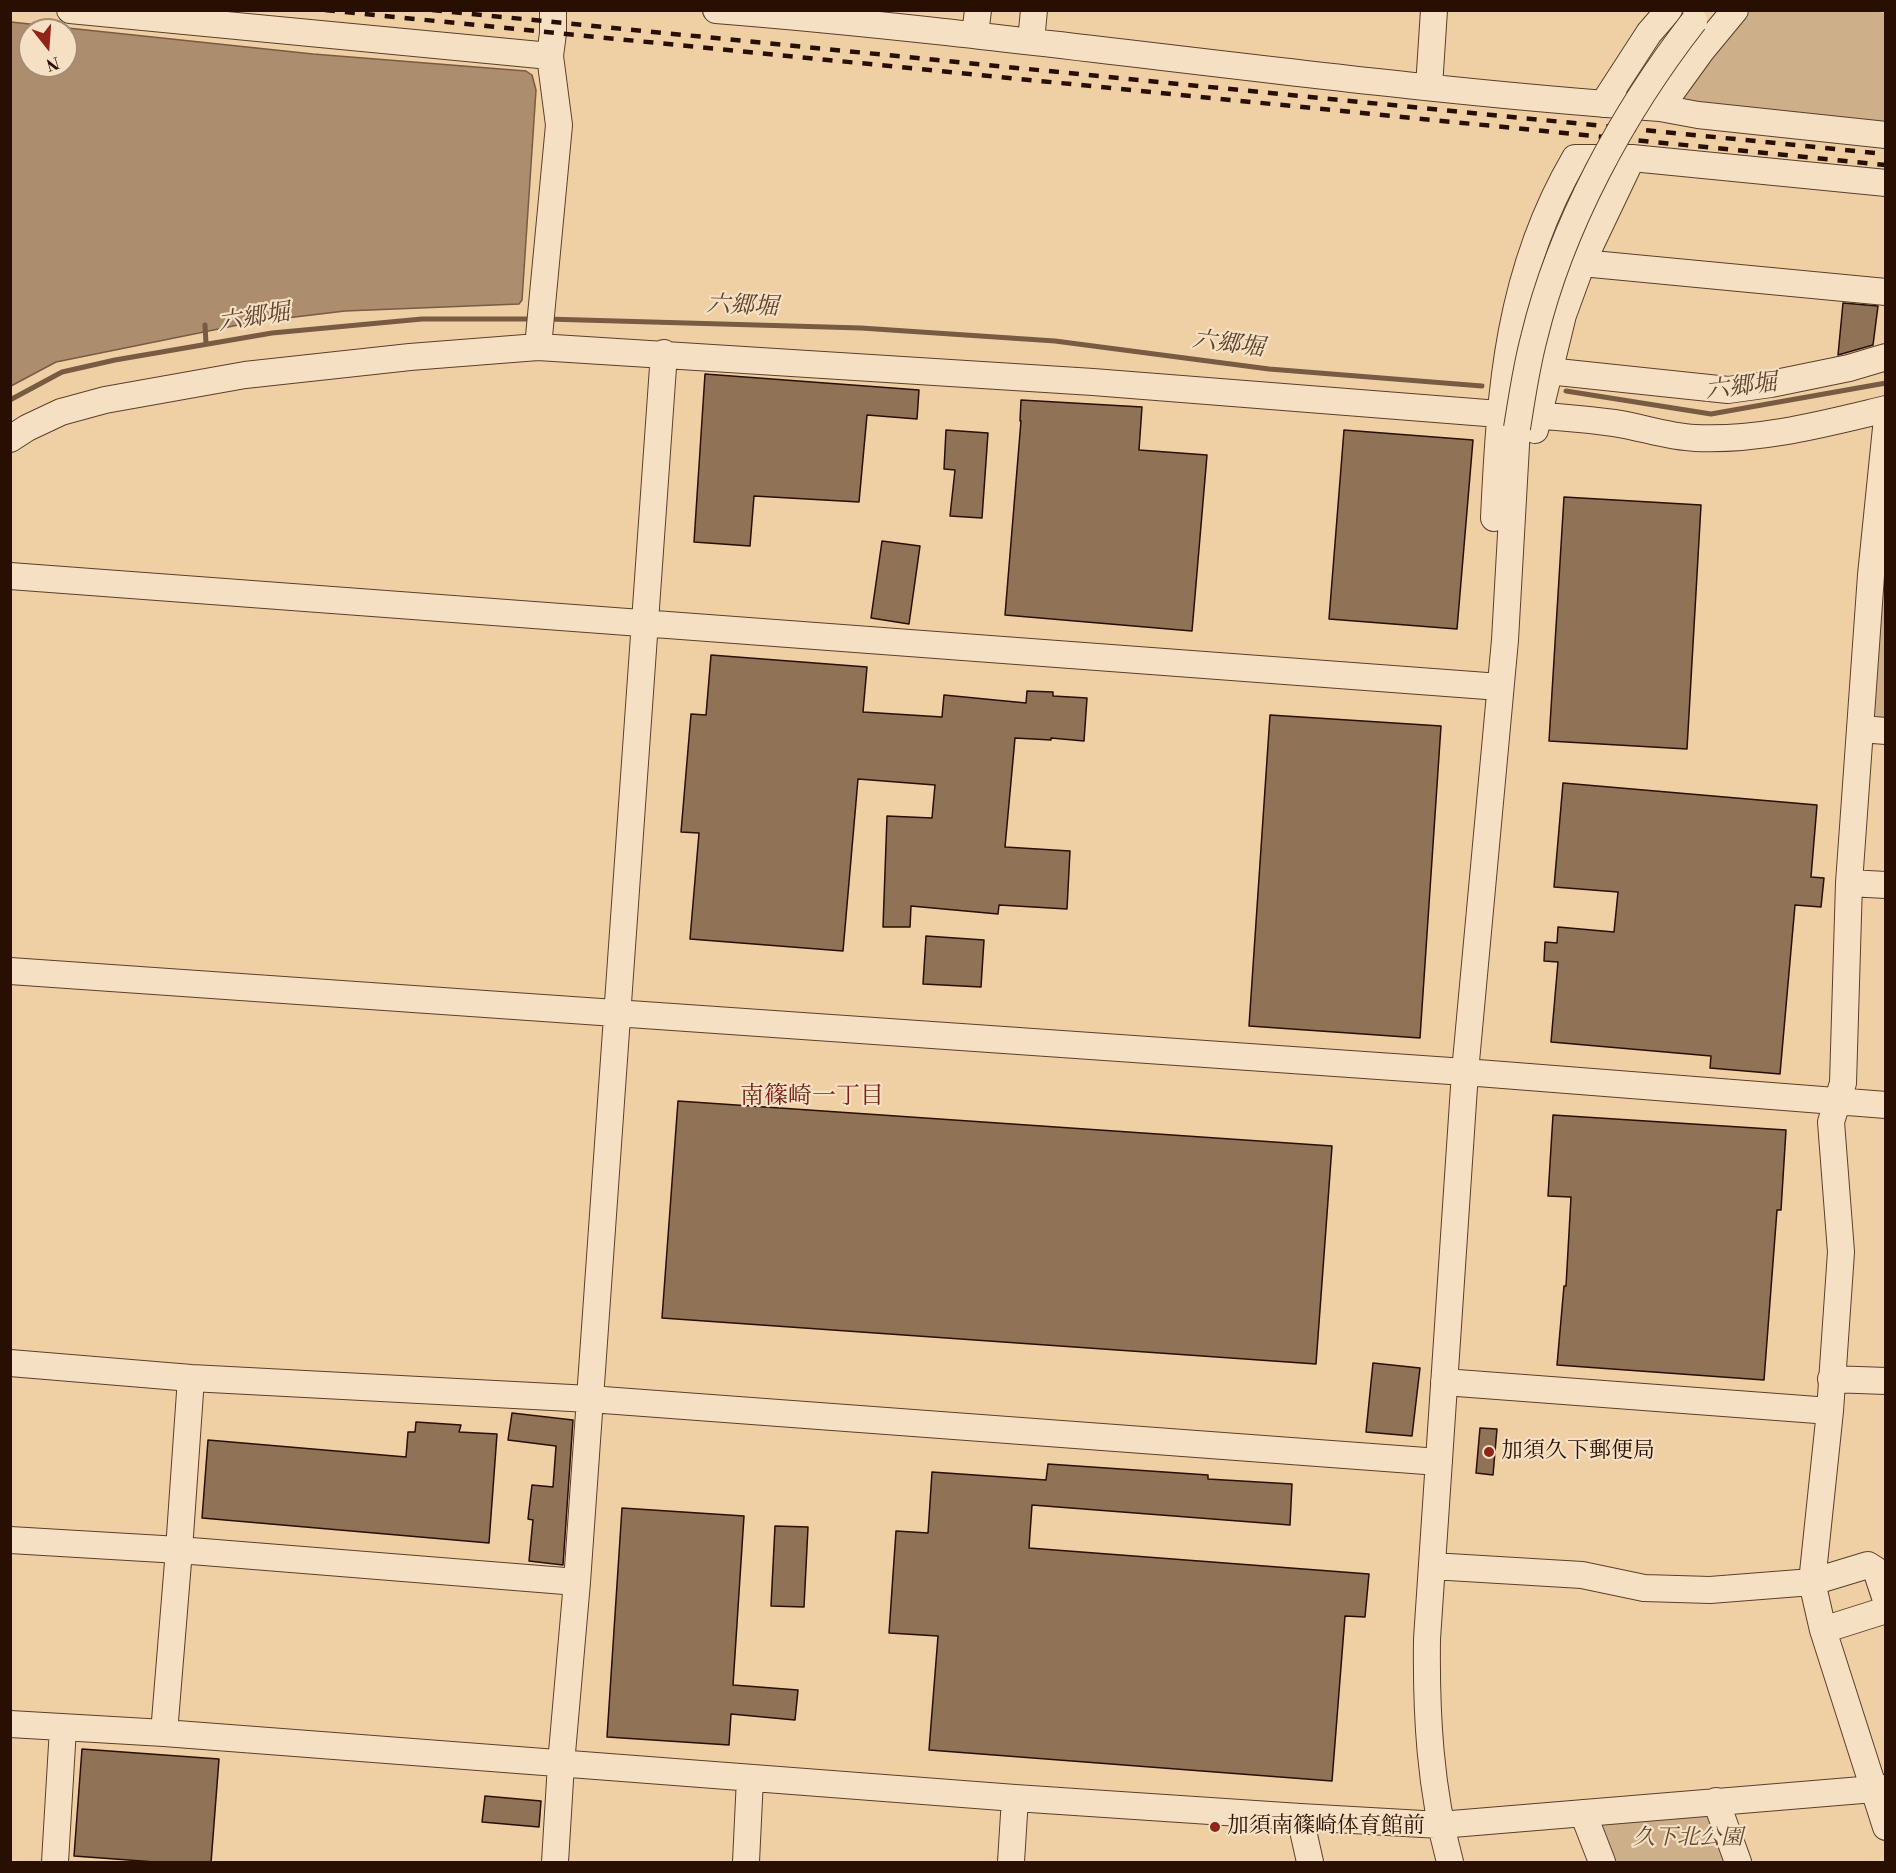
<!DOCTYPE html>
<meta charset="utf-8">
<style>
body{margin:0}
#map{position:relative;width:1896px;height:1873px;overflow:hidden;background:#efd0a5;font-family:"Libre Bodoni",serif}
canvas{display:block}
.frame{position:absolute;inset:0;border:12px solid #290f02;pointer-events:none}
.north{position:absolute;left:18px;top:18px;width:60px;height:60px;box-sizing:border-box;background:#f5e0c4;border:2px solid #a38c76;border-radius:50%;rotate:163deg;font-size:16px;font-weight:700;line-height:24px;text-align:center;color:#290f02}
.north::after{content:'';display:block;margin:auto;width:21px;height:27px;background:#8f2418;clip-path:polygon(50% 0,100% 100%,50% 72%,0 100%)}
</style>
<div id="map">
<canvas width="1896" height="1873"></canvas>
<div class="frame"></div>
<div class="north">N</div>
</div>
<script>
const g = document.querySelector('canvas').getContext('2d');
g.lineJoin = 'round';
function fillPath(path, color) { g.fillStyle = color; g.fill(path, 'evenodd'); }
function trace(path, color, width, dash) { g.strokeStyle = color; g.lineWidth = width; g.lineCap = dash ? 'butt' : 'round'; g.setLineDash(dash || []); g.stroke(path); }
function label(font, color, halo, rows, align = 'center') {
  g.font = font + ' "Libre Bodoni","Noto Serif JP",serif'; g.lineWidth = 4.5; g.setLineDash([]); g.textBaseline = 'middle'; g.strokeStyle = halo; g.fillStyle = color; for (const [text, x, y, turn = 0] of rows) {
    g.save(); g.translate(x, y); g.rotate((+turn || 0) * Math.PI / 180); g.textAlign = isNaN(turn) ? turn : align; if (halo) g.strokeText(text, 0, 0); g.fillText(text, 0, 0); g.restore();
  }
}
fillPath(new Path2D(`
 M1865,10l20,3v112l-202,-19 -5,-12 67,-83z
 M1885,584v137h-5l-8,-7 4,-123z
 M1705,1813l7,6 16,43h-118l-13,-31 6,-9z`), '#cdaf89');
const water = new Path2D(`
 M11,22l302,32 213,17 6,4 4,15 -14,210 -3,4 -174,7 -92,11 -197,40 -45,24zM30,30h36v36h-36z`);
fillPath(water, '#ac8e6e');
trace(water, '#785b43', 1.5);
trace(new Path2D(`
 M547,319l314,9 194,13 214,28 213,17
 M205,325l1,19
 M1566,391l145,23 175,-31
 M10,400l52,-28 53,-12 157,-27 150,-14h113`), '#785b43', 5);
const building = new Path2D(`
 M1843,303l35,3 -5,39 -35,10z
 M705,374l214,16 -2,29 -50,-4 -8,87 -105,-6 -4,50 -56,-4z
 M1021,400l121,7 -3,43 68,5 -15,176 -187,-16 16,-194h-1z
 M946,430l42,3 -6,85 -32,-2 5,-46 -11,-1z
 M1344,430l129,10 -16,189 -128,-10z
 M1564,497l137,8 -14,244 -138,-8z
 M882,541l38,5 -11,78 -38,-6z
 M711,655l156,12 -4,45 79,5 2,-22 82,8 1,-12 26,1v4l34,2 -3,43 -33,-3v2l-36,-2 -10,109 65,4 -3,58 -68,-4 -1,9 -87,-8 -1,21h-27l4,-111 45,2 3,-33 -77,-6 -15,172 -153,-12 9,-106 -18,-1 10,-118 15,1z
 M1270,715l171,11 -21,312 -171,-12z
 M1563,783l254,22 -6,72 13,1 -3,29 -26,-2 -15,169 -70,-6 1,-12 -160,-14 7,-80 -14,-1 1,-19 12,1 1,-16 56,5 4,-40 -64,-5z
 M926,936l58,4 -3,47 -58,-3z
 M678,1101l654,45 -16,218 -654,-46z
 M1553,1115l233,15 -5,80h-4l-13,170 -207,-15 7,-79h2l5,-89 -23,-1z
 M1373,1363l47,5 -8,68 -46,-4z
 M512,1413l61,7 -10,145 -34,-4 4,-41 -5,-1 4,-34 21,2 3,-41 -48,-6z
 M416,1422l45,3 -2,7 38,2 -8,109 -287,-25 6,-78 198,17 2,-25h7z
 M1480,1428l17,1 -4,46 -17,-2z
 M1048,1464l160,11v4l84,5 -2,41 -258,-20 -3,43 340,26 -4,43 -20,-1 -13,165 -403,-31 9,-114 -49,-3 7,-102 32,2 4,-61 114,8z
 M622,1508l122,8 -11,169 65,5 -3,30 -64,-6 -2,31 -122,-8z
 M775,1526l33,1 -4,80 -33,-1z
 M82,1749l137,10 -8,104h-42l-95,-7z
 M485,1796l56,5 -2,26 -57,-5z`);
fillPath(building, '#907357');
trace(building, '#290f02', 1.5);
const minor = new Path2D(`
 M70,10l480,46
 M716,10c315,25 629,76 944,98l38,7 188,20
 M975,35l3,-25
 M1031,41l3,-31
 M1429,87l5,-77
 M1603,104l46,-71 20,-23
 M1660,108l42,-58 33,-40
 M1582,263l304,29
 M538,347l21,-222 -9,-69 3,-23v-23
 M1548,371l180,19 43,-6 78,-16 37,-11
 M1886,428l-15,147 -22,308 -6,200 -12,39 10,130 -11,159 -18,171 11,48 63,197
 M1535,430l28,-115 19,-52 50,-105
 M10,439l17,-11 34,-16 44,-12 140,-25 165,-18 128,-10 555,35 406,32c38,1 77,4 115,9 27,4 54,14 81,15 65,3 128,-14 191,-29
 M1494,518c6,-129 14,-246 81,-360h57l254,25
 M10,576l1490,111
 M1861,729l25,2
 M1849,883l37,2
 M10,971l1455,101 421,33
 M10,1363l181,15 399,21 849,63
 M1831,1379l55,2
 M1444,1382l386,29
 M10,1540l169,10 398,32
 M1432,1566l150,9 62,13 66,2 102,-8 56,-17 8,5 10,30
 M1823,1630l60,-19 3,-6
 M10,1724l154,9 851,65 285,19 140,8 446,-37
 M164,1733l15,-183 12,-172
 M1716,1801l22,61
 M1583,1813l19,49
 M1300,1817l10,45
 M55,1862l8,-134
 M555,1862l6,-98 16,-182 87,-1229
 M746,1862l4,-84
 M1011,1862l4,-64
 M1450,1862c-20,-73 -24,-148 -23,-223l38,-567 40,-432 12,-212`);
trace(minor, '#5a3f2b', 28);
trace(minor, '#f5e0c4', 26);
trace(new Path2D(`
 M325,10l1561,155
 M432,10l1454,144`), '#290f02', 4.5, [10, 10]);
const minorBridge = new Path2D(`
 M1517,428c5,-30 9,-60 17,-90 27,-112 89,-226 160,-317`);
trace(minorBridge, '#5a3f2b', 28, []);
trace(minorBridge, '#f5e0c4', 26);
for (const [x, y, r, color] of [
 [1489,1452,6,"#8f2418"],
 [1215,1827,6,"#8f2418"]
]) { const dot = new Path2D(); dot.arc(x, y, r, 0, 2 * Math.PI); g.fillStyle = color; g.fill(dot); trace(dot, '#f5e0c4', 2); }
label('22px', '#290f02', '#f5e0c4', [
 ["加須久下郵便局",1501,1452],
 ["加須南篠崎体育館前",1227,1827]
], 'left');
label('italic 22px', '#624731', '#f5e0c4', [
 ["久下北公園",1688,1839]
]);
label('italic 24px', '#5d422d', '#f5e0c4', [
 ["六郷堀",742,307,2],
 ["六郷堀",254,319,-9],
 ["六郷堀",1228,345,7],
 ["六郷堀",1741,388,-7]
]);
label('24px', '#7a1f14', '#f5e0c4', [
 ["南篠崎一丁目",812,1097]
]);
</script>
